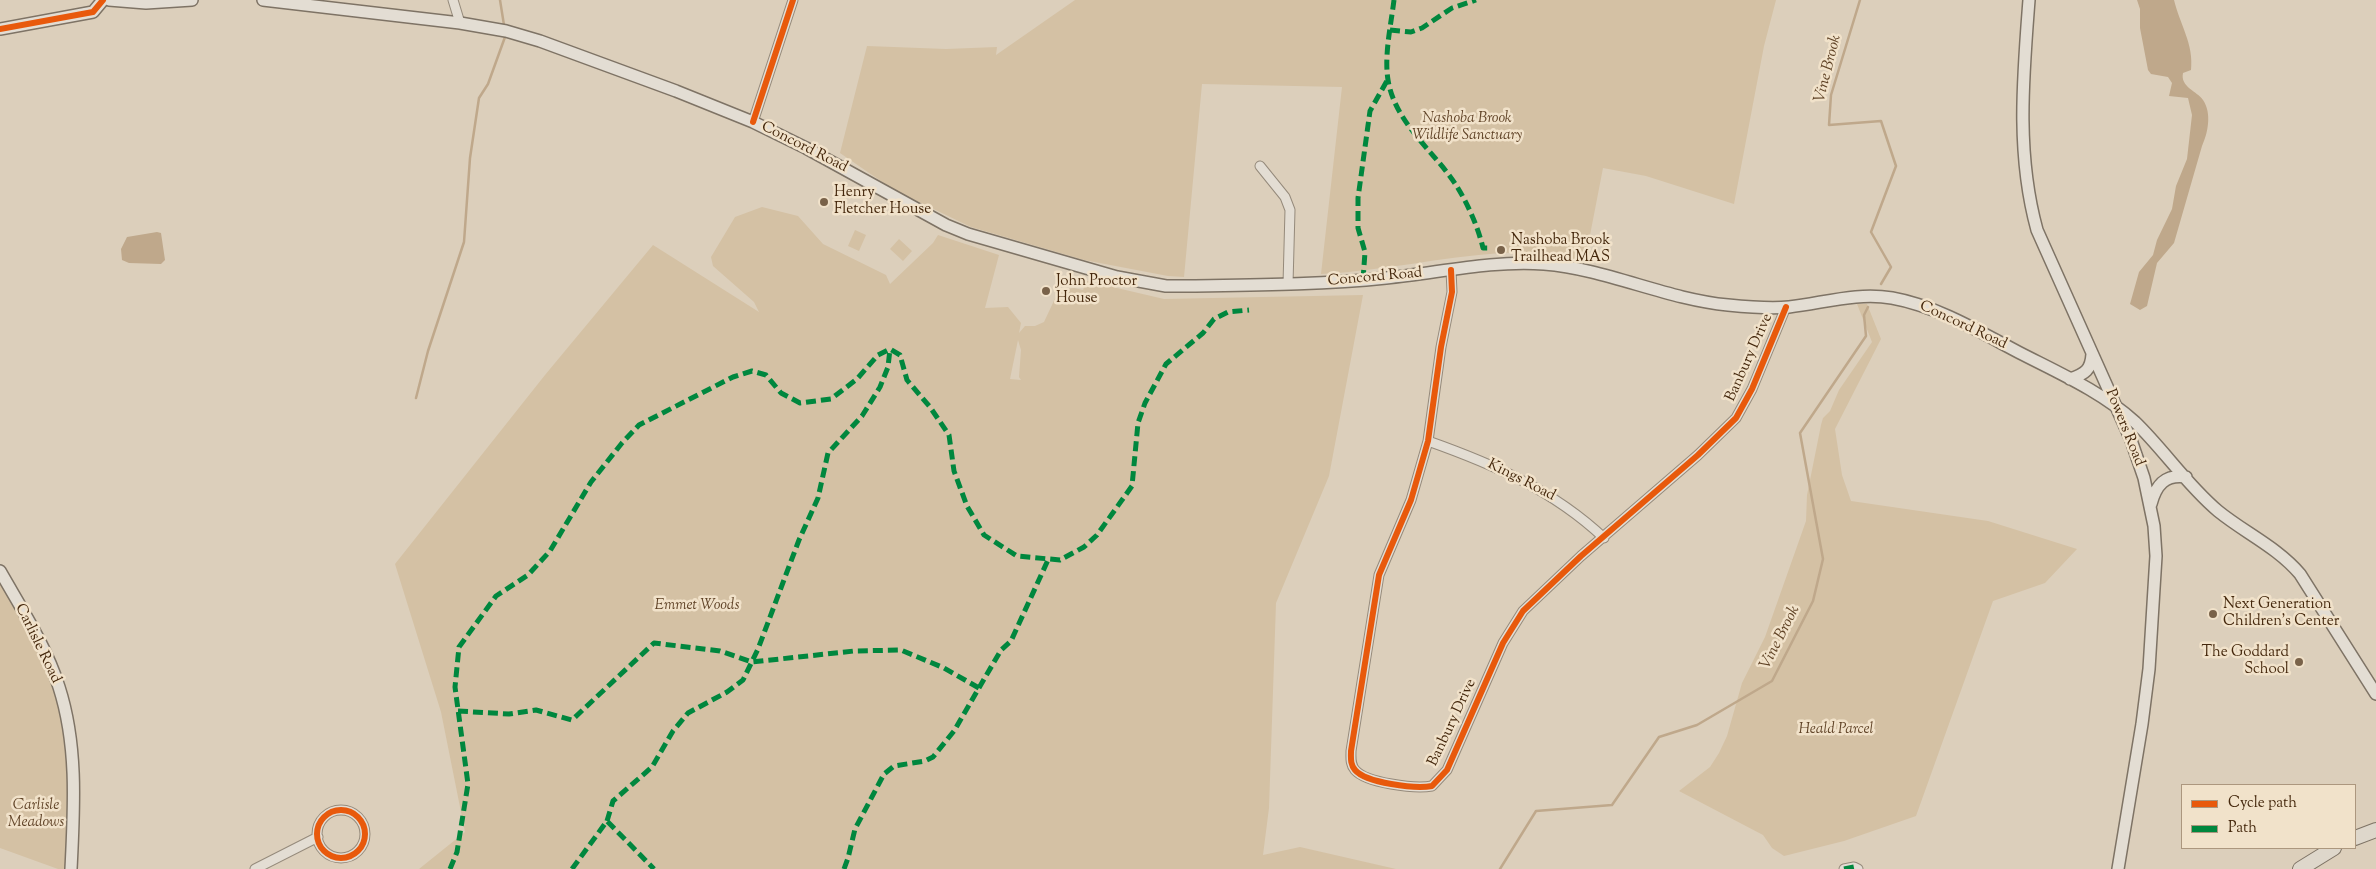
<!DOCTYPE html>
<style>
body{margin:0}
#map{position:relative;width:2376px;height:869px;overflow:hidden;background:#dccfbb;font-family:"Sorts Mill Goudy",serif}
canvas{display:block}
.legend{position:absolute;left:2181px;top:784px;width:175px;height:65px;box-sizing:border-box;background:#f1e2ca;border:1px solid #ac977e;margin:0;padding:6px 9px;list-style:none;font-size:15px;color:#44270c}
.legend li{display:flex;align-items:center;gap:10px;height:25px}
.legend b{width:25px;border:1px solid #ac977e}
</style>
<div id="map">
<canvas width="2376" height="869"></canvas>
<ul class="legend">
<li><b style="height:6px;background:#e8590c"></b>Cycle path</li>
<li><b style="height:6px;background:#00873e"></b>Path</li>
</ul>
</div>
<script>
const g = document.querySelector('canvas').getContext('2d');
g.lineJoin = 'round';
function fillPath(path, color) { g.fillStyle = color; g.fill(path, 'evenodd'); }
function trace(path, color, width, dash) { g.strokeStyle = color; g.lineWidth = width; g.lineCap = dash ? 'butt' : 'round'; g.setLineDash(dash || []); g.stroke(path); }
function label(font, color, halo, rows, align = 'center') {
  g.font = font + ' "Sorts Mill Goudy",serif'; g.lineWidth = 5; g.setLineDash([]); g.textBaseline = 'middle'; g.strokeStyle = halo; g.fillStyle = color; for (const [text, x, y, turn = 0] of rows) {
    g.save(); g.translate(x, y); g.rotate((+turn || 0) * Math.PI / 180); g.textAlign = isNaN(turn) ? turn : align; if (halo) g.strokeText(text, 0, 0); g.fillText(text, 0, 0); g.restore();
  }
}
fillPath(new Path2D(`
 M1075,0h701l-12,46 -30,158 -88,-28 -43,-8 -18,93c-27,-5 -56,-9 -84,-8 -60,4 -119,18 -180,21l21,-187 -140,-3 -18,193 -16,-1 -84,-16 -113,-33 -77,-37 -54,-37 27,-107 79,3 51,-2 -1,8z
 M762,207l36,9 25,28 63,31 4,9 43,-41 5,-8 61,20 -14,53 23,-1 13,16 -2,10 6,-7h10l9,-4 15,-32 15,-2 9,2 4,-9 77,18 199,-4 -34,181 -53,127 -7,205 -6,47 37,-8 96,22h-977l46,-37 -24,-120 -46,-148 150,-189 108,-130 106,67 -5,-10 -41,-36 -2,-9 24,-40zM1018,340l3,10 -2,27 2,3 -11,-1z
 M855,230l11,5 -7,16 -11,-5z
 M899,239l13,12 -9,10 -13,-12z
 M1857,304h10l14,35 -46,90 7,46 9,26 137,20 89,28 -32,34 -52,18 -77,215 -72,25 -60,15 -12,-8 -9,-13 -84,-44 31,-24 9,-14 8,-17 15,-53 23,-46 41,-116 1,-26 14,-70 2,-7 7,-7 9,-21 33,-48z
 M0,583l34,54 31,72 8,160h-15l-58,-21z`), '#d4c1a4');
fillPath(new Path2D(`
 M2137,0h37c6,25 20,44 17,70l-8,3c-3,14 14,18 20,27 9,13 5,33 -1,46l-28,97 -17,20 -10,43 -7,4 -10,-6 9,-32 14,-17 4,-15 15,-31 4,-23 11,-27 5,-44 -4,-17 -19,-2 3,-13 -4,-6 -17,-3 -3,-4 -8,-42v-19z
 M157,232l4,1 4,27 -4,4 -32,-1 -7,-3 -1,-11 6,-12z`), '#bfa88b');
trace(new Path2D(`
 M500,0l4,25
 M1860,0l-29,95 -2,30 52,-4 15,45 -25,66 20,35 -10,17
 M416,398l12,-47 36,-109 6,-84 9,-60 9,-14 17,-47
 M1500,869l36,-58 76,-6 47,-68 38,-12 75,-44 41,-80 10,-42 -23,-126 66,-97 -2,-21 4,-8`), '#bfa88b', 2.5);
const street = new Path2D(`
 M453,0l7,23
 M753,122l40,-122
 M1260,166l25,31 5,13 -2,74
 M1451,270l1,22 -11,55 -13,94 -17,59 -32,75 -28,176c0,7 -1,13 4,19 11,13 60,19 77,16l15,-16 56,-127 20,-32 58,-55 117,-101 38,-37 16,-29 34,-82
 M1428,441c65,23 125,49 176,97
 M317 834a24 24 0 1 1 48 0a24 24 0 1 1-48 0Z
 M255,869l63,-32
 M1844,869l10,-2 4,2`);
const secondary = new Path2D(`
 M109,0l37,3 46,-3
 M263,0l197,23 46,8 34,10 136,50 77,31 53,26 140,77 22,9 149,43 49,9h19c67,-1 134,-1 201,-8 52,-5 106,-18 158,-14 63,5 121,35 184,41 20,2 41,4 61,2 35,-4 68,-15 103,-9 45,8 88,34 128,55 39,20 82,39 115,69 29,28 52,63 83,89 27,22 59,36 82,63l76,120
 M2029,0c-6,78 -13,154 8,230l94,210 13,38 10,48 2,30 -7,113 -7,55 -24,145
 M0,29l93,-17 10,-12
 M2070,379c15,-5 21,-9 22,-25
 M2151,504c5,-19 14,-30 35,-27
 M0,571c21,37 46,75 59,116 19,59 15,121 12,182`);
const primary = new Path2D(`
 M2355,838l21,-8
 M2300,869l34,-21`);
trace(street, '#958a7b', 11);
trace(secondary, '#7e7365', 14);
trace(primary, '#7e7365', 16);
trace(street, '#e3ddd3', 9);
trace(secondary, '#e3ddd3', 11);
trace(primary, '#ded7cb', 14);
trace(new Path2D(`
 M1394,0c-3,25 -10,55 -6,80 7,43 46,71 68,105 12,19 22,42 27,63h8
 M1390,30l21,2 11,-4 30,-20 24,-8
 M1363,280l2,-28 -7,-24v-30l12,-87 18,-32
 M458,711l51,3 27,-4 36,10 82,-77 66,8 32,11 102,-11 47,-1 43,18 35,20
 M607,821l6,-20 39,-34 21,-36 15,-18 39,-21 16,-12 15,-31 41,-109 19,-42 10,-45 34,-37 18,-29 8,-20 2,-18
 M450,869l7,-17 11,-68 -13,-97 4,-40 37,-51 32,-21 22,-24 41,-69 31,-39 17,-18 94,-48 19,-6 14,4 15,18 19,10 31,-4 26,-20 21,-24 12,-6 10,6 7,25 23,27 19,28 5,36 13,35 17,29 33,21 43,4 24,-13 13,-12 35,-49 6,-63 7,-20 21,-39 37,-31 11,-14 14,-7 21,-2
 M572,869l35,-48 47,48
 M844,869l4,-11 7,-29 29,-55 10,-8 31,-5 8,-4 21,-26 47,-81 10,-9 37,-81
 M1844,869l10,-2 4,2`), '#00873e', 5, [10, 5]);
trace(new Path2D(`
 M0,29l93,-17 10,-12
 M753,122l40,-122
 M1451,270l1,22 -11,55 -13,94 -17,59 -32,75 -28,176c0,7 -1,13 4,19 11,13 60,19 77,16l15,-16 56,-127 20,-32 58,-55 117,-101 38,-37 16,-29 34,-82
 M317 834a24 24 0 1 1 48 0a24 24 0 1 1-48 0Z`), '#e8590c', 6);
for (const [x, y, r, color] of [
 [824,202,5,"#796249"],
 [1501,250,5,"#796249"],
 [1046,291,5,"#796249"],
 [2213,614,5,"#796249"],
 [2299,662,5,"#796249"]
]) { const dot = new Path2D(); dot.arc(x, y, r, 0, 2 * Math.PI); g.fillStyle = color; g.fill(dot); trace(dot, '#f1e2ca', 2); }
label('italic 15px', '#604327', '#f1e2ca', [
 ["Nashoba Brook",1467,119],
 ["Wildlife Sanctuary",1467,136],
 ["Emmet Woods",697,606],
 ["Heald Parcel",1836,730],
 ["Carlisle",36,806],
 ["Meadows",36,823]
]);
label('15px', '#44270c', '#f1e2ca', [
 ["Concord Road",804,148,27],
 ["Concord Road",1375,278,-5],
 ["Concord Road",1963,326,25],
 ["Banbury Drive",1750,358,-66],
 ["Powers Road",2124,428,68],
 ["Kings Road",1521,481,27],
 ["Carlisle Road",37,644,64],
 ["Banbury Drive",1453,723,-65]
]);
label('15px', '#44270c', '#f1e2ca', [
 ["Henry",834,193],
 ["Fletcher House",834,210],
 ["Nashoba Brook",1511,241],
 ["Trailhead MAS",1511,258],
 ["John Proctor",1056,282],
 ["House",1056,299],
 ["Next Generation",2223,605],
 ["Children's Center",2223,622],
 ["The Goddard",2289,653,"right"],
 ["School",2289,670,"right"]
], 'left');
label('italic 16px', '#604326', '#f1e2ca', [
 ["Vine Brook",1829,69,-76],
 ["Vine Brook",1781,638,-63]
]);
</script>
